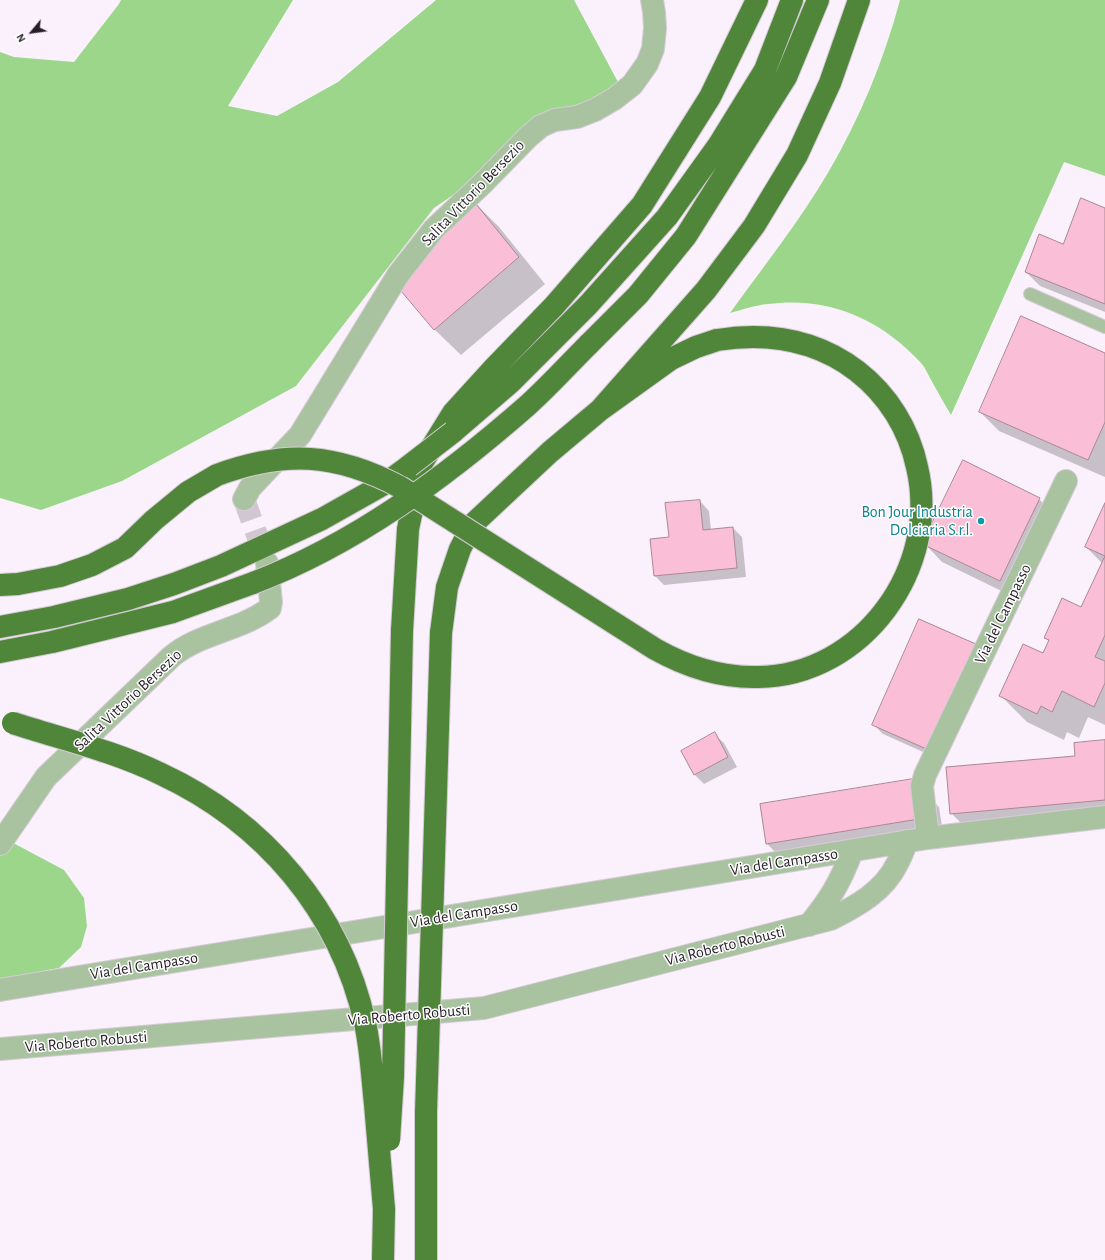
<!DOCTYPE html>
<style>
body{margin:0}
#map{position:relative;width:1105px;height:1260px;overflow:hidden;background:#fbf1fc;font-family:"Alegreya Sans",sans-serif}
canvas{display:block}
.north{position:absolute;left:12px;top:12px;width:40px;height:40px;-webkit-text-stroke:3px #fff;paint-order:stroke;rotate:241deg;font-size:11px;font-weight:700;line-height:16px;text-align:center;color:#261d27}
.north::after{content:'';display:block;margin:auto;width:14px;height:18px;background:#261d27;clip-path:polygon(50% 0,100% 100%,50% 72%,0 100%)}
</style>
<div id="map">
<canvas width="1105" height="1260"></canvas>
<div class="north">N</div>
</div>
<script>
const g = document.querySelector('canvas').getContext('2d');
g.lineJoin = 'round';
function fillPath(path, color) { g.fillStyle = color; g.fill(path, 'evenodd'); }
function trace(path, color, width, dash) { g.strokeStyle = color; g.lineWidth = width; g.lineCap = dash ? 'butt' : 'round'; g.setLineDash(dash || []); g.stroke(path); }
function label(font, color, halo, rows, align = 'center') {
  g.font = font + ' "Alegreya Sans",sans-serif'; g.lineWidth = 3; g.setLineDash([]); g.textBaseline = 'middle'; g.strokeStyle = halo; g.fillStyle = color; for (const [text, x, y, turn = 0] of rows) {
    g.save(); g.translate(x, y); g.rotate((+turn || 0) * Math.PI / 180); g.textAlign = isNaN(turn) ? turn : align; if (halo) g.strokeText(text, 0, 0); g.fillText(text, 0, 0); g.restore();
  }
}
fillPath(new Path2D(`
 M121,0h172l-65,106 49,10 61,-34 98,-82h138l44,82 -184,126 -138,178 -174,95 -81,29 -41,-12v-446l14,5 60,5 45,-58z
 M900,0h205v176l-41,-14 -113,253c-7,-12 -14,-24 -21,-37 -3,-5 -5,-11 -9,-15 -40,-44 -93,-67 -153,-59 -13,1 -26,6 -38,9 33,-46 70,-92 99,-142 31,-53 55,-111 71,-171z
 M0,836l64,34 20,28 3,28 -6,21 -22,21 -59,11z`), '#9cd68b');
fillPath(new Path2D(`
 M472,200l27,27 46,57 -84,71 -27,-26z
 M1105,209v103l-65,-26 -14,-14 38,-27z
 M1105,354v123l-106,-46 -19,-19z
 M1039,499l19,19 -40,81 -76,-37 -18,-19z
 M700,501l9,10 2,19 22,-2 9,9 4,40 -82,8 -9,-9z
 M1105,506v219l-17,-8 -9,21 -12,-6 -3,8 -37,-18 -27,-27 44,-41 5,-12 -4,-5 36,-29 21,-45 -16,-16z
 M920,620l21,140 -58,-26 -9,-9z
 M714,734l10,9 13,24 -33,17 -9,-9 -13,-24z
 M1105,741v74l-140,12 -14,-14 125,-56z
 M912,780l27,27 6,38 -151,25 -27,-26z`), '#0003');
const building = new Path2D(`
 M1081,198l24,10v96l-80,-32 14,-38 24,10z
 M472,199l47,58 -85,73 -33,-39 6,-16z
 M1021,316l84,37v69l-17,38 -109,-48z
 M963,460l77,38 -40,83 -78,-37z
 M700,500l3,30 30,-3 4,41 -83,8 -4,-37 19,-2 -4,-34z
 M1105,503v132l-10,22 10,4v22l-11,24 -32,-16 -10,21 -11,-6 -4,8 -38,-18 24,-52 20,9 6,-13 -5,-2 18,-40 19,9 24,-51 -20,-9z
 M919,619l59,26 -47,106 -59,-26z
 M715,732l13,25 -34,18 -13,-24z
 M1105,740v60l-155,14 -4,-47 129,-11 -1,-13z
 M913,779l6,40 -153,25 -6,-40z`);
fillPath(building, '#fabfd7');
trace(building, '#a98795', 1);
trace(new Path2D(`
 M244,499l23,64`), '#d0c7d1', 22, [22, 11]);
const lane = new Path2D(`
 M1030,294l75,33`);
const street = new Path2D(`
 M244,499l6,-11 50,-53 98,-160 36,-46 47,-44 47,-48 13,-11 14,-6 22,-3 18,-7 19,-11 18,-14 15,-21 6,-15 2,-21 -1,-16 -2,-12
 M928,838l-6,-52 3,-11 141,-294
 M0,844l46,-67 125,-120c28,-24 69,-26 99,-49l1,-6 -4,-39
 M809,925c21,-26 31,-42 43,-74
 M0,990l928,-152 177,-21
 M0,1049l484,-41 347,-89c26,-13 53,-28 66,-55 4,-7 7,-15 10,-23`);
const highway = new Path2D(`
 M588,345l50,-50 48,-59 100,-159 32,-77
 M600,410l106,-120 48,-64 43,-71 33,-72 29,-83
 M453,432l57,-49 78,-78 79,-88 51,-71 47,-76 27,-70
 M0,585l18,-1 42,-8 32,-11 33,-17 29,-28 34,-28 29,-17
 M0,627l54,-10 74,-18 46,-15 47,-18 101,-47 64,-36 23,-17
 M402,631l6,-102 14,-66 31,-50 41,-45 60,-62 88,-101 68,-108 47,-97
 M441,633l6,-46 13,-38 13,-25 77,-72 50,-42 71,-51 25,-12 21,-7
 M0,652l52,-10 121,-30 80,-29
 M383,1260l1,-51`);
trace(lane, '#d5cbd6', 14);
trace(street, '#d5cbd6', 24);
trace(highway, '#d5cbd6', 24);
trace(lane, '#a9c3a0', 12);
trace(street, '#a9c3a0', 22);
trace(highway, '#508639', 22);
const highwayBridge = new Path2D(`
 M409,466l44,-34
 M217,475c68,-25 119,-22 183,12l255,162c32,18 65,29 103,28 105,-1 183,-110 159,-210 -8,-38 -29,-72 -60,-96 -42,-32 -89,-39 -140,-31
 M253,583c102,-39 193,-106 275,-178 21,-19 40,-40 60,-60
 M13,723c49,16 101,28 148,51 103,48 179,137 204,249 6,27 7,54 10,81 3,35 6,70 9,105
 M389,1140l4,-63 9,-446
 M426,1260v-148l15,-479`);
trace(highwayBridge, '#d5cbd6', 24, []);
trace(highwayBridge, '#508639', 22);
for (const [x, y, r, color] of [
 [981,521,4,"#0f9aa8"]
]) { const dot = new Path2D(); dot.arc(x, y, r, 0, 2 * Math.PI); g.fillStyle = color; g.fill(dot); trace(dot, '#fff', 1.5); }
label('16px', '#261d27', '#fff', [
 ["Salita Vittorio Bersezio",473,193,-46],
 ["Via del Campasso",1003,614,-64],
 ["Salita Vittorio Bersezio",128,700,-43],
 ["Via del Campasso",784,862,-9],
 ["Via del Campasso",464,914,-9],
 ["Via Roberto Robusti",725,946,-14],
 ["Via del Campasso",144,966,-9],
 ["Via Roberto Robusti",409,1015,-5],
 ["Via Roberto Robusti",86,1042,-5]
]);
label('16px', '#0d838f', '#fff', [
 ["Bon Jour Industria",973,512],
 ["Dolciaria S.r.l.",973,530]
], 'right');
</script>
